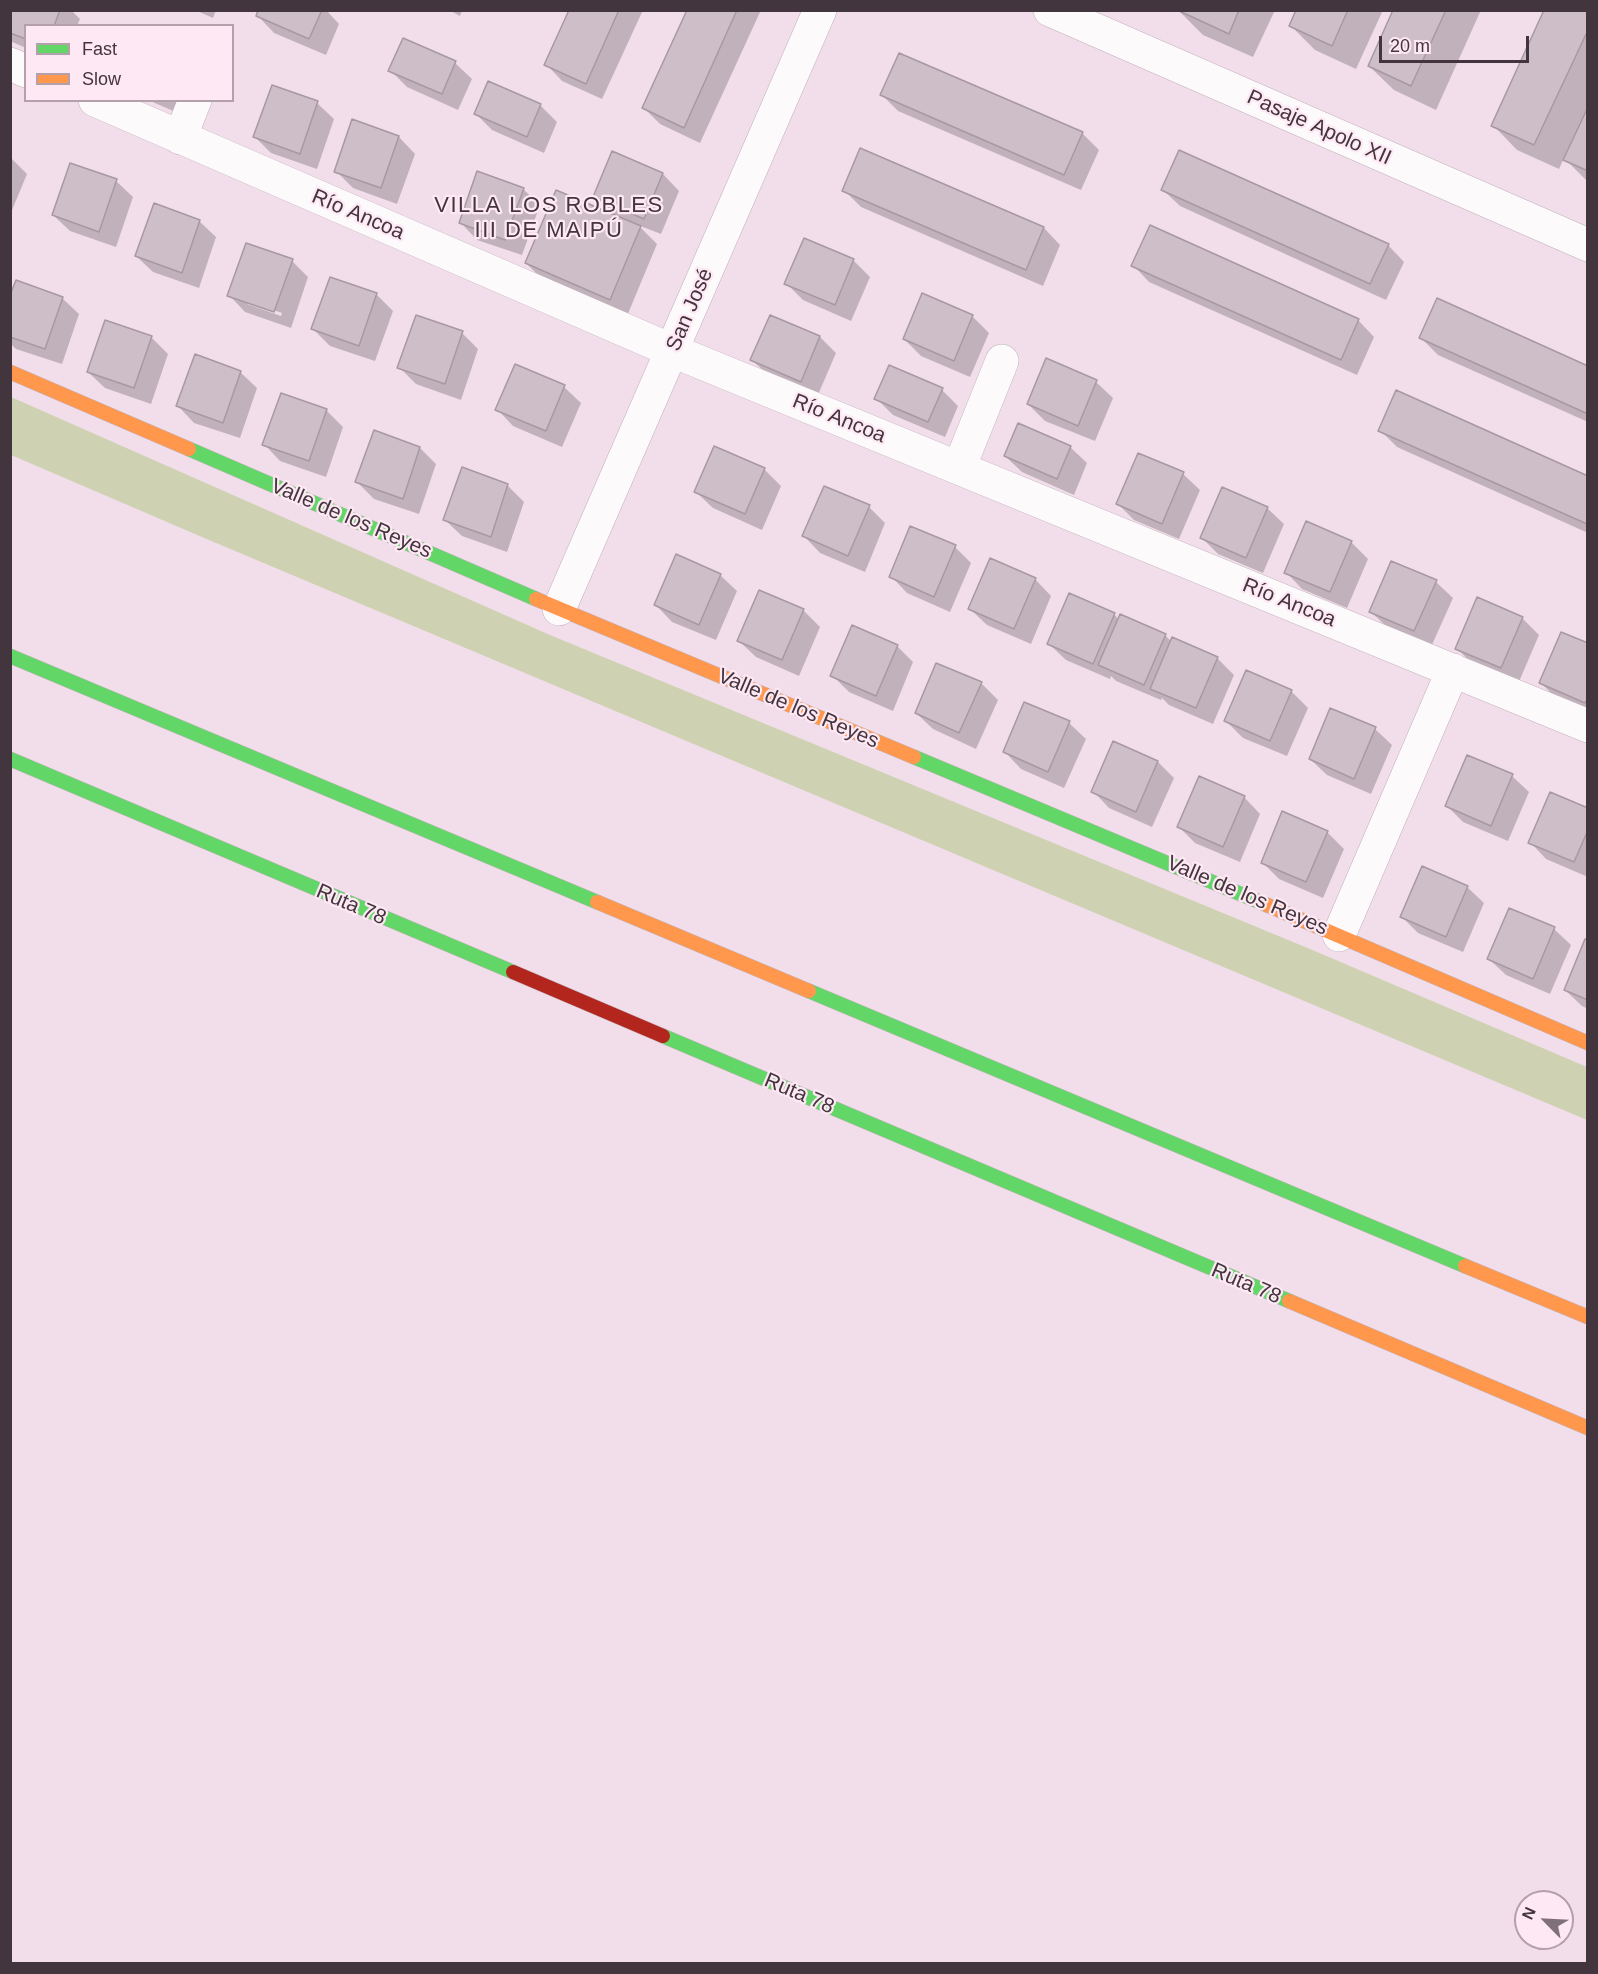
<!DOCTYPE html>
<meta charset="utf-8">
<style>
body{margin:0}
#map{position:relative;width:1598px;height:1974px;overflow:hidden;background:#f2deea;font-family:Arial,sans-serif}
canvas{display:block}
.frame{position:absolute;inset:0;border:12px solid #43353d;pointer-events:none}
.legend{position:absolute;left:24px;top:24px;width:210px;height:78px;box-sizing:border-box;background:#fee8f4;border:2px solid #b3a0ab;margin:0;padding:8px 10px;list-style:none;font-size:18px;color:#43353d}
.legend li{display:flex;align-items:center;gap:12px;height:30px}
.legend b{width:30px;border:2px solid #b3a0ab}
.north{position:absolute;left:1514px;top:1890px;width:60px;height:60px;box-sizing:border-box;background:#fee8f4;border:2px solid #b3a0ab;border-radius:50%;rotate:294deg;font-size:16px;font-weight:700;line-height:24px;text-align:center;color:#43353d}
.north::after{content:'';display:block;margin:auto;width:21px;height:27px;background:#80707a;clip-path:polygon(50% 0,100% 100%,50% 72%,0 100%)}
.scale{position:absolute;left:1379px;top:36px;width:150px;height:27px;box-sizing:border-box;border:3px solid #43353d;border-top:0;padding-left:8px;font-size:18px;line-height:21px;white-space:nowrap;color:#43353d;-webkit-text-stroke:4px #fee8f4;paint-order:stroke}
</style>
<div id="map">
<canvas width="1598" height="1974"></canvas>
<div class="frame"></div>
<ul class="legend">
<li><b style="height:8px;background:#63d668"></b>Fast</li>
<li><b style="height:8px;background:#ff974d"></b>Slow</li>
</ul>
<div class="north">N</div>
<div class="scale">20 m</div>
</div>
<script>
const g = document.querySelector('canvas').getContext('2d');
g.lineJoin = 'round';
function fillPath(path, color) { g.fillStyle = color; g.fill(path, 'evenodd'); }
function trace(path, color, width, dash) { g.strokeStyle = color; g.lineWidth = width; g.lineCap = dash ? 'butt' : 'round'; g.setLineDash(dash || []); g.stroke(path); }
function label(font, color, halo, rows, align = 'center') {
  g.font = font + ' Arial,sans-serif'; g.lineWidth = 4.5; g.setLineDash([]); g.textBaseline = 'middle'; g.strokeStyle = halo; g.fillStyle = color; for (const [text, x, y, turn = 0] of rows) {
    g.save(); g.translate(x, y); g.rotate((+turn || 0) * Math.PI / 180); g.textAlign = isNaN(turn) ? turn : align; if (halo) g.strokeText(text, 0, 0); g.fillText(text, 0, 0); g.restore();
  }
}
fillPath(new Path2D(`
 M11,397l539,238 760,314 277,118v53l-1378,-580 -198,-85z`), '#ced1b2');
fillPath(new Path2D(`
 M10,10h61l9,9 -3,7h-51v22l-16,-7z
 M195,10h21l-3,8z
 M260,10h66l13,14 -13,31 -52,-22 -16,-17z
 M449,10h13l-2,6z
 M570,10h73l-41,89 -40,-18 -16,-17z
 M688,10h73l-61,133 -40,-19 -16,-16z
 M1275,10l-22,47 -50,-22 -24,-24z
 M1298,10h85l-27,59 -41,-19 -24,-24z
 M1395,10h86l-45,100 -42,-20 -25,-24z
 M1588,10v172l-24,-24 -5,11 -42,-19 -24,-25z
 M404,40l51,23 17,16 -14,31 -51,-23 -17,-17z
 M273,87l44,16 17,16 -17,50 -46,-16 -16,-16z
 M882,95l200,38 17,17 -18,40 -183,-79z
 M148,100h35l-5,13z
 M540,105l17,17 -13,31 -52,-23 -16,-16z
 M399,137l16,17 -18,50 -44,-16 -17,-17z
 M861,150l183,78 16,17 -17,41 -182,-79 -17,-17z
 M613,153l50,21 16,17 -18,43 -23,-9 19,19 -30,72 -84,-36 -17,-17 88,-47 -20,-20z
 M10,157l17,17 -17,41z
 M116,181l17,16 -17,50 -46,-16 -17,-16z
 M523,189l17,16 -18,50 -45,-15 -16,-17z
 M1163,190l225,55 16,17 -18,38 -206,-94z
 M199,221l17,16 -17,51 -46,-16 -17,-16z
 M805,240l49,21 16,16 -19,44 -48,-21 -17,-17z
 M292,261l16,16 -17,51 -46,-16 -16,-17zM247,301l35,12 -1,3 -34,-12z
 M1133,265l225,55 16,17 -17,38 -208,-93z
 M376,294l17,17 -18,50 -45,-15 -17,-17z
 M923,295l50,22 16,16 -19,44 -49,-21 -17,-17z
 M62,298l17,16 -17,50 -46,-15 -6,-6v-43z
 M462,333l16,16 -17,51 -45,-16 -17,-17z
 M151,337l17,17 -17,50 -46,-16 -17,-16z
 M820,337l16,16 -19,44 -48,-21 -17,-16z
 M1421,338l167,29v55l-150,-67z
 M1047,360l49,22 17,16 -18,43 -50,-20 -17,-17z
 M240,372l17,16 -17,50 -46,-15 -16,-17z
 M564,387l17,16 -19,44 -49,-21 -16,-17z
 M942,390l16,16 -13,31 -52,-22 -17,-17z
 M326,410l17,17 -17,50 -46,-16 -16,-17z
 M1380,430l208,47v56l-191,-86z
 M1070,447l17,16 -13,32 -52,-23 -17,-16z
 M420,448l16,16 -17,50 -45,-15 -17,-17z
 M463,469l45,17 16,16 -17,50 -45,-16 -17,-16z
 M764,469l17,17 -19,44 -49,-22 -17,-16z
 M1183,474l17,16 -21,49 -45,-19 -16,-16z
 M869,507l16,16 -20,49 -45,-19 -16,-17z
 M1267,508l17,16 -21,49 -45,-19 -16,-16z
 M1351,542l17,17 -21,49 -45,-19 -16,-17z
 M955,547l16,16 -21,49 -43,-19 -16,-17z
 M1392,563l44,19 17,16 -22,49 -43,-19 -17,-16z
 M720,575l17,16 -21,49 -44,-18 -16,-17z
 M1035,579l16,17 -20,48 -44,-19 -17,-16z
 M760,592l43,18 17,17 -21,49 -43,-19 -17,-16z
 M1114,614l5,6 46,15 7,7 45,16 17,17 -21,49 -44,-19 -7,-7 -1,2 -45,-19 -5,-5 -1,3 -44,-19 -17,-16z
 M1522,618l17,17 -21,49 -45,-19 -16,-17z
 M1588,645v67l-31,-13 -16,-16z
 M897,646l16,16 -20,49 -44,-19 -17,-17z
 M981,683l17,17 -22,49 -43,-20 -17,-16z
 M1291,691l17,17 -21,48 -44,-18 -17,-17z
 M1025,704l44,19 17,16 -22,49 -43,-19 -16,-17z
 M1331,710l44,19 17,16 -21,49 -44,-19 -17,-16z
 M1158,762l16,16 -22,49 -43,-19 -16,-17z
 M1512,776l17,16 -21,49 -45,-19 -16,-16z
 M1244,797l16,17 -20,48 -45,-19 -16,-16z
 M1588,809v68l-42,-18 -16,-17z
 M1283,813l44,19 17,17 -21,49 -44,-19 -17,-17z
 M1467,887l17,16 -21,49 -45,-19 -16,-16z
 M1554,929l17,16 -21,49 -44,-19 -17,-16z
 M1588,941v68l-6,-3 -17,-16z`), '#0003');
const building = new Path2D(`
 M10,10h50l-6,16h-28v13l-16,-6z
 M258,10h64l-13,29 -53,-23z
 M569,10h50l-33,74 -42,-19z
 M687,10h50l-53,118 -42,-20z
 M1177,10h62l-10,24z
 M1296,10h52l-16,36 -43,-20z
 M1393,10h53l-35,76 -43,-20z
 M1544,10h44v20l-54,115 -43,-19z
 M403,38l53,23 -14,33 -54,-23z
 M899,53l184,79 -19,43 -184,-80z
 M488,81l53,23 -14,33 -53,-23z
 M272,85l46,16 -18,53 -47,-17z
 M1588,107v64l-25,-11z
 M352,119l47,17 -18,52 -47,-16z
 M860,148l184,79 -18,43 -184,-79z
 M1179,150l210,94 -19,40 -209,-94z
 M612,151l51,22 -19,46 -51,-22z
 M70,163l47,16 -18,53 -47,-17z
 M477,171l47,17 -19,52 -46,-17z
 M556,190l85,36 -31,74 -85,-37z
 M154,203l46,17 -18,53 -47,-17z
 M1150,225l209,94 -18,41 -210,-94z
 M804,238l50,21 -19,46 -51,-21z
 M246,243l47,16 -19,53 -47,-16z
 M330,277l47,16 -18,53 -48,-17z
 M16,280l47,17 -18,52 -35,-12v-42z
 M922,293l51,22 -19,46 -51,-22z
 M1437,298l151,68v48l-169,-76z
 M416,315l47,16 -18,53 -48,-16z
 M770,315l50,21 -19,46 -51,-22z
 M105,320l47,16 -18,52 -47,-16z
 M195,354l46,17 -18,52 -47,-17z
 M1046,358l51,22 -19,46 -51,-22z
 M515,364l50,21 -19,46 -51,-21z
 M889,365l54,23 -15,34 -54,-23z
 M1396,390l192,86 -1,48 -209,-93z
 M281,393l46,16 -18,52 -47,-16z
 M1018,423l53,23 -14,33 -53,-23z
 M374,430l46,17 -17,52 -48,-17z
 M714,446l51,22 -20,46 -51,-22z
 M1138,453l46,19 -22,52 -46,-20z
 M462,467l46,17 -17,53 -48,-17z
 M824,486l46,19 -22,51 -46,-20z
 M1222,487l46,20 -22,51 -46,-20z
 M1306,521l46,20 -22,51 -46,-19z
 M910,526l46,19 -22,52 -45,-20z
 M676,554l45,20 -22,51 -45,-20z
 M990,558l46,20 -22,51 -46,-20z
 M1391,561l46,19 -23,51 -45,-19z
 M759,590l45,19 -22,51 -45,-19z
 M1069,593l46,20 -22,51 -46,-20z
 M1477,597l46,20 -22,51 -46,-19z
 M1120,614l46,20 -22,51 -46,-20z
 M852,625l46,20 -22,51 -46,-20z
 M1561,632l27,11v54l-3,6 -46,-20z
 M1172,637l46,20 -22,51 -46,-19z
 M936,663l46,19 -23,51 -44,-20z
 M1246,670l46,20 -22,51 -46,-20z
 M1024,702l46,19 -22,51 -45,-20z
 M1330,708l46,19 -22,52 -45,-20z
 M1113,741l45,20 -22,51 -45,-20z
 M1467,755l46,19 -22,52 -46,-20z
 M1199,776l46,20 -22,51 -46,-20z
 M1550,792l38,16v22l-14,32 -46,-19z
 M1282,811l46,20 -22,51 -45,-19z
 M1422,866l46,20 -22,51 -46,-20z
 M1509,908l46,19 -22,52 -46,-20z
 M1585,939h3v61l-24,-10z`);
fillPath(building, '#cebec7');
trace(building, '#a798a1', 1.5);
const street = new Path2D(`
 M1050,10l538,235
 M10,64l16,7
 M95,100l578,251 915,375
 M180,138l15,-38
 M959,468l43,-107
 M559,609l261,-599
 M1339,935l114,-265`);
const fast = new Path2D(`
 M189,449l347,150
 M10,656l587,246
 M914,757l353,148
 M10,759l503,213
 M809,991l656,275
 M663,1036l626,265`);
const slow = new Path2D(`
 M10,372l179,77
 M536,599l378,158
 M597,902l212,89
 M1267,905l321,138
 M1465,1266l123,51
 M1289,1301l299,127`);
const jam = new Path2D(`
 M513,972l150,64`);
trace(street, '#c0b1ba', 34);
trace(fast, '#c0b1ba', 15);
trace(slow, '#c0b1ba', 15);
trace(jam, '#c0b1ba', 15);
trace(street, '#fdfafc', 33);
trace(fast, '#63d668', 14);
trace(slow, '#ff974d', 14);
trace(jam, '#b3261e', 14);
label('21px', '#43353d', '#fee8f4', [
 ["Pasaje Apolo XII",1319,128,24],
 ["Río Ancoa",358,215,23],
 ["San José",690,310,-67],
 ["Río Ancoa",839,419,22],
 ["Valle de los Reyes",351,519,23],
 ["Río Ancoa",1289,603,22],
 ["Valle de los Reyes",798,709,23],
 ["Valle de los Reyes",1247,896,23],
 ["Ruta 78",351,905,23],
 ["Ruta 78",799,1094,23],
 ["Ruta 78",1246,1284,23]
]);
g.letterSpacing = '1.5px';
label('22px', '#43353d', '#fee8f4', [
 ["VILLA LOS ROBLES",549,206],
 ["III DE MAIPÚ",549,231]
]);
g.letterSpacing = '0px';
</script>
